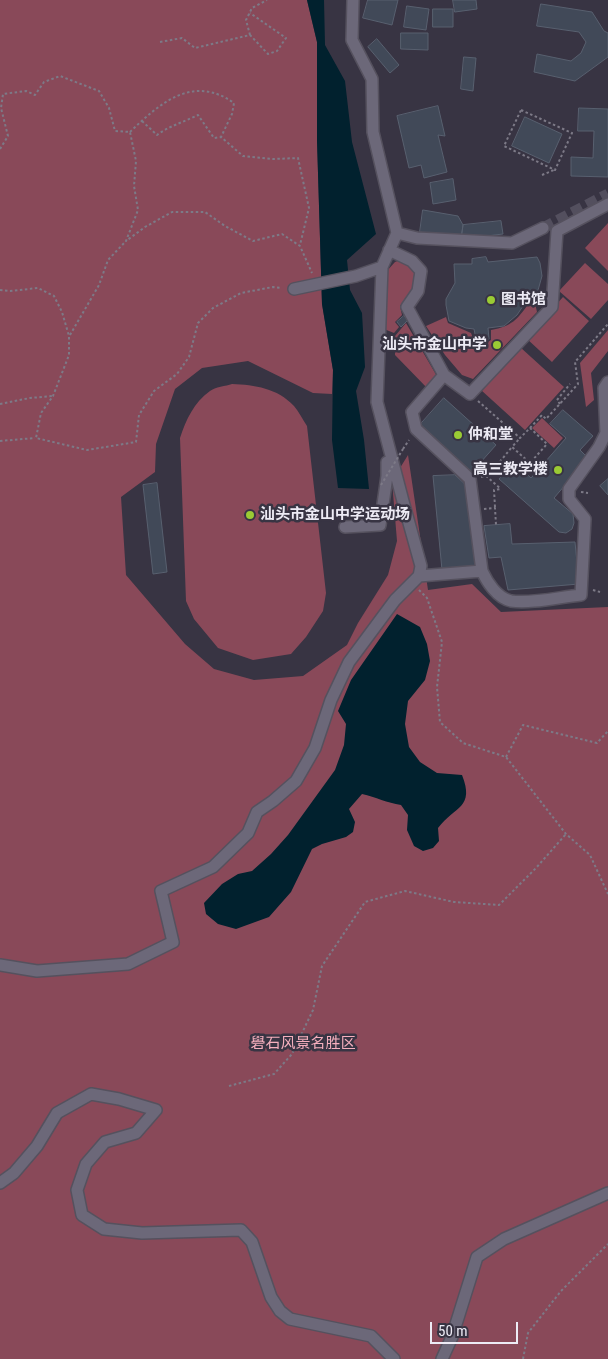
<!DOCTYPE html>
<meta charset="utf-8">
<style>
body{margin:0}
#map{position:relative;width:608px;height:1359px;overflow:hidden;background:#383443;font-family:"Roboto Condensed",sans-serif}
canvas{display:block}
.scale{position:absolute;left:430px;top:1322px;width:88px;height:22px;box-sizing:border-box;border:2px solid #edebf5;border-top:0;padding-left:6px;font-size:15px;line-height:18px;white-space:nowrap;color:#edebf5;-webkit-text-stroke:4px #383443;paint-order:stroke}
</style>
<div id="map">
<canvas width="608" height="1359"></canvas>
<div class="scale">50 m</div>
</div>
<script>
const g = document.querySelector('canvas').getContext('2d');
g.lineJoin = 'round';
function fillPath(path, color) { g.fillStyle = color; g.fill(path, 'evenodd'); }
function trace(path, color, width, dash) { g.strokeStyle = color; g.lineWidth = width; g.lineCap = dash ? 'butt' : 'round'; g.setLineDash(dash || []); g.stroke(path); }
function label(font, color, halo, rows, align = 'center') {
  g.font = font + ' "Roboto Condensed","Noto Sans SC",sans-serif'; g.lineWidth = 5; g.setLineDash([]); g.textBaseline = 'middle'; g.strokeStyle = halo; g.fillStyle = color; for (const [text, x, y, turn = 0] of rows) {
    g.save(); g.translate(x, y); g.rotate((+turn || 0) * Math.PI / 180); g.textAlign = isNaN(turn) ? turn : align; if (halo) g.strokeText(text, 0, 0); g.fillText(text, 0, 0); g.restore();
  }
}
fillPath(new Path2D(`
 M0,0h307l10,42v98l5,164 11,66 -1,24 -19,-1 -65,-32 -46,7 -27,21 -19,55 -1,28 -34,25 5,78 59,69 29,25 40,11 49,-4 44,-31 11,-22 30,-48 9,-34 -5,-60 16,-26 20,135 44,-6 29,28 107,-5v752h-608z
 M608,223v48l-23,-23z
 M400,260c3,2 10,3 12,5 12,13 -4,32 -12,41l2,9 -7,7 4,5 -5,6 -10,-4 1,-56 10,-11z
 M585,263l23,21v16l-17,19 -32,-28z
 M563,297l26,24 -37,41 -26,-24z
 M529,303h6l2,9 -64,67 -11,-4 -17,-20 -19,-29 20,-9 2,6 23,10 3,8 9,4 8,-5v-10c21,-4 26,-10 38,-27z
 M406,323l32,55 -9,12 -34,-35v-19z
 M608,330v21l-17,22 3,27 -8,7 -6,-44z
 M520,347l44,40 -39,43 -44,-40z
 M232,384c23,1 45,4 62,22 5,6 9,14 13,20l19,167 -3,18 -17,26 -15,17 -38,6 -35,-12 -24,-29 -8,-18 -6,-163c6,-18 14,-36 30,-47 5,-4 16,-5 22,-7z
 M542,418l21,20 -9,10 -22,-20z`), '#894959');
fillPath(new Path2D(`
 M307,0h17l1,45 20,36 7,61 24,92 -29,26 3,30 12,23 3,54 -9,24 8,49 5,49 -31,-1 -6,-48 1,-70 -11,-66 -5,-164v-98z
 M397,614l23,13 7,17 3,17 -5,19 -17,21 -3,23 4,23 11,15 17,11 25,2c13,33 -7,31 -24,53l1,13 -6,7 -10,3 -9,-5 -7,-16 1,-15 -7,-10c-14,-2 -25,-8 -39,-11l-13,15 6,13 -2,10 -7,5 -24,7 -10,5 -21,43 -22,25 -33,12 -18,-5 -12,-10 -2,-11 18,-19 16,-10 14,-3 19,-17 17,-19 47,-65 9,-25 2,-21 -8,-13 13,-31z`), '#01212e');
const building = new Path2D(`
 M368,0h30l-6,25 -29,-7z
 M453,0h23l1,9 -22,3z
 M541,4l51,8 12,19 4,2v24l-33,24 -41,-9 3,-18 34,7 10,-8 5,-11 -7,-10 -42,-6z
 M407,6l22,3 -3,21 -22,-3z
 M433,9h20v18h-20z
 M401,33h27v17l-27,-1z
 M377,39l22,26 -9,8 -22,-26z
 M464,57l12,1 -3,33 -12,-2z
 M438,106l7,30 -7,-1 9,37 -23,6 -3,-13 -12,3 -12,-52z
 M579,108l29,1v68l-37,-1v-19l22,1 1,-27h-16z
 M525,117l37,17 -13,29 -37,-17z
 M453,179l3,21 -23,4 -3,-21z
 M423,210l35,6 5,9 -2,14 -41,-7z
 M501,221l2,13 -42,5 2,-14z
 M486,257l2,5 49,-5 3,6 2,13 -7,25 -8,-1 -10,15 -13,11 -16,2 1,11 -7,4 -6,-4 -2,-10 -8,-1 -17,-7 -3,-16v-6l9,-16 -1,-19h18v-5z
 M404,316l4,4 -7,7 -4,-5z
 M444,398l52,47 -24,27 -53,-46z
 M563,410l30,26 -13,14 8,8 -34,40 19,16 1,9 -2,6 -6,4 -7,-1 -60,-53 15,-17 17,16 35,-40 -16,-14z
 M455,475l14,13 10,79 -37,3 -9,-94z
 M608,479v16l-8,-9z
 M157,483l10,89 -14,2 -10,-89z
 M510,524l2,20 63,-2 4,42 -71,6 -7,-33 -12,1 -5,-32z`);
fillPath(building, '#414958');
trace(building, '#58606f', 1);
trace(new Path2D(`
 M543,228l65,-34`), '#534f5e', 11, [11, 5.5]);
const minor = new Path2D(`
 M397,233l20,5 95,5 31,-15
 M389,250l23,11 9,10 -3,20 -11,16 37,68 26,19 82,-87 5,-76 51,-27
 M294,289l62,-13 26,-9
 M345,527l35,-2 7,-49v-14
 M482,571c5,11 15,27 29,30 20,3 49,-4 70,-6l4,-76 -16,-20v-10l30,-42 7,-14 -2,-45 4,-6
 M419,576l63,-5 -12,-92 -54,-50 -4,-17 32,-37
 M0,965l37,6 91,-7 45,-22 -12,-51 52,-24 35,-34 9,-21 16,-11 23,-20 19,-33 16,-48 18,-38 46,-62 24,-24 2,-10 -17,-61 -27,-103 5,-135 15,-34 -24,-101 -1,-53 -20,-39 1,-40
 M0,1183l14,-10 23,-27 20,-33 34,-19 28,5 37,11 -20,23 -31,9 -19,22 -9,26 5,25 22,14 38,4 99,-3 11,12 19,55 9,14 10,8 81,17 23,23
 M442,1359l10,-22 25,-80 27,-18 104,-46`);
trace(minor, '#55515e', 14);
trace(new Path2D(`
 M250,35l-4,-15 6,-12 15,-8
 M160,42l22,-4 13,10 55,-13 18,19 9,-3 9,-13 -36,-25
 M521,110l51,23 -17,37 -51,-24z
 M142,121l15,14c12,-9 27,-13 41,-20l16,23 7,-1
 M130,132c30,-29 63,-58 104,-29l-2,11 -11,23 22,19 30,3 25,-1 11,50 -9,37
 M0,149l8,-13 -7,-28 2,-14 23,-3 9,4 9,-13 16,-6 39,15 10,17 6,23 15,1 6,29 -2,25 4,24 -12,31 19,-14 27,-15h33l20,14 28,15 29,-7 18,12 12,27
 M542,175l12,-5
 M0,290l10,1 28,-3 16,8 8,16 7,24v19l-16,41 -12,17 -5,25 51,12 49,-8 3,-27 15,-24 23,-17 12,-17 9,-34 15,-15 28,-15 32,-6 9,1
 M70,335l29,-50 9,-25 18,-19
 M478,401l42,37 10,-10 17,16 -17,19 -18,-16 8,-9
 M0,404l30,-6 23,-2
 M560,404l-3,-4 13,-16
 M530,428l12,-13 4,4 32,-35 -3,-22 33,-38
 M0,441l35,-3
 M403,449l6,-9
 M486,476l7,-6 19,-23
 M481,477l5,-1 15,13
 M581,492l7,1
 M495,507l-1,-17 7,-1
 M484,509l11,-1 1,17
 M324,517l16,-1
 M419,590l8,8 15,44 -5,45 3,35 23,21 43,14 60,77 24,21 18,39
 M593,590l7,2
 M506,757l17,-32 74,18 11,-12
 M229,1086l45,-12 18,-20 21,-44 9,-44 43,-64 40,-11 49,11 45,3 37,-37 30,-34
 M523,1359l5,-26 33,-42 47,-47`), '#7d7a87', 2, [2.5, 2.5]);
trace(minor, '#6c6879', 11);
trace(new Path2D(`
 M381,485l22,-36`), '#7d7a87', 2, [2.5, 2.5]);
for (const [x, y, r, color] of [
 [491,300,5,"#9acb34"],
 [497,345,5,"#9acb34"],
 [458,435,5,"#9acb34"],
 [558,470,5,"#9acb34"],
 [250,515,5,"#9acb34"]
]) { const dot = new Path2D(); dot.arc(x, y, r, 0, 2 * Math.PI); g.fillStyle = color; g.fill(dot); trace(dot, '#383443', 2); }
label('bold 15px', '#edebf5', '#383443', [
 ["图书馆",501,300],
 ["汕头市金山中学",487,345,"right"],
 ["仲和堂",468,435],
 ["高三教学楼",548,470,"right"],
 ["汕头市金山中学运动场",260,515]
], 'left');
label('15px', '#f6afbe', '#383443', [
 ["礐石风景名胜区",303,1044]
]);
</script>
